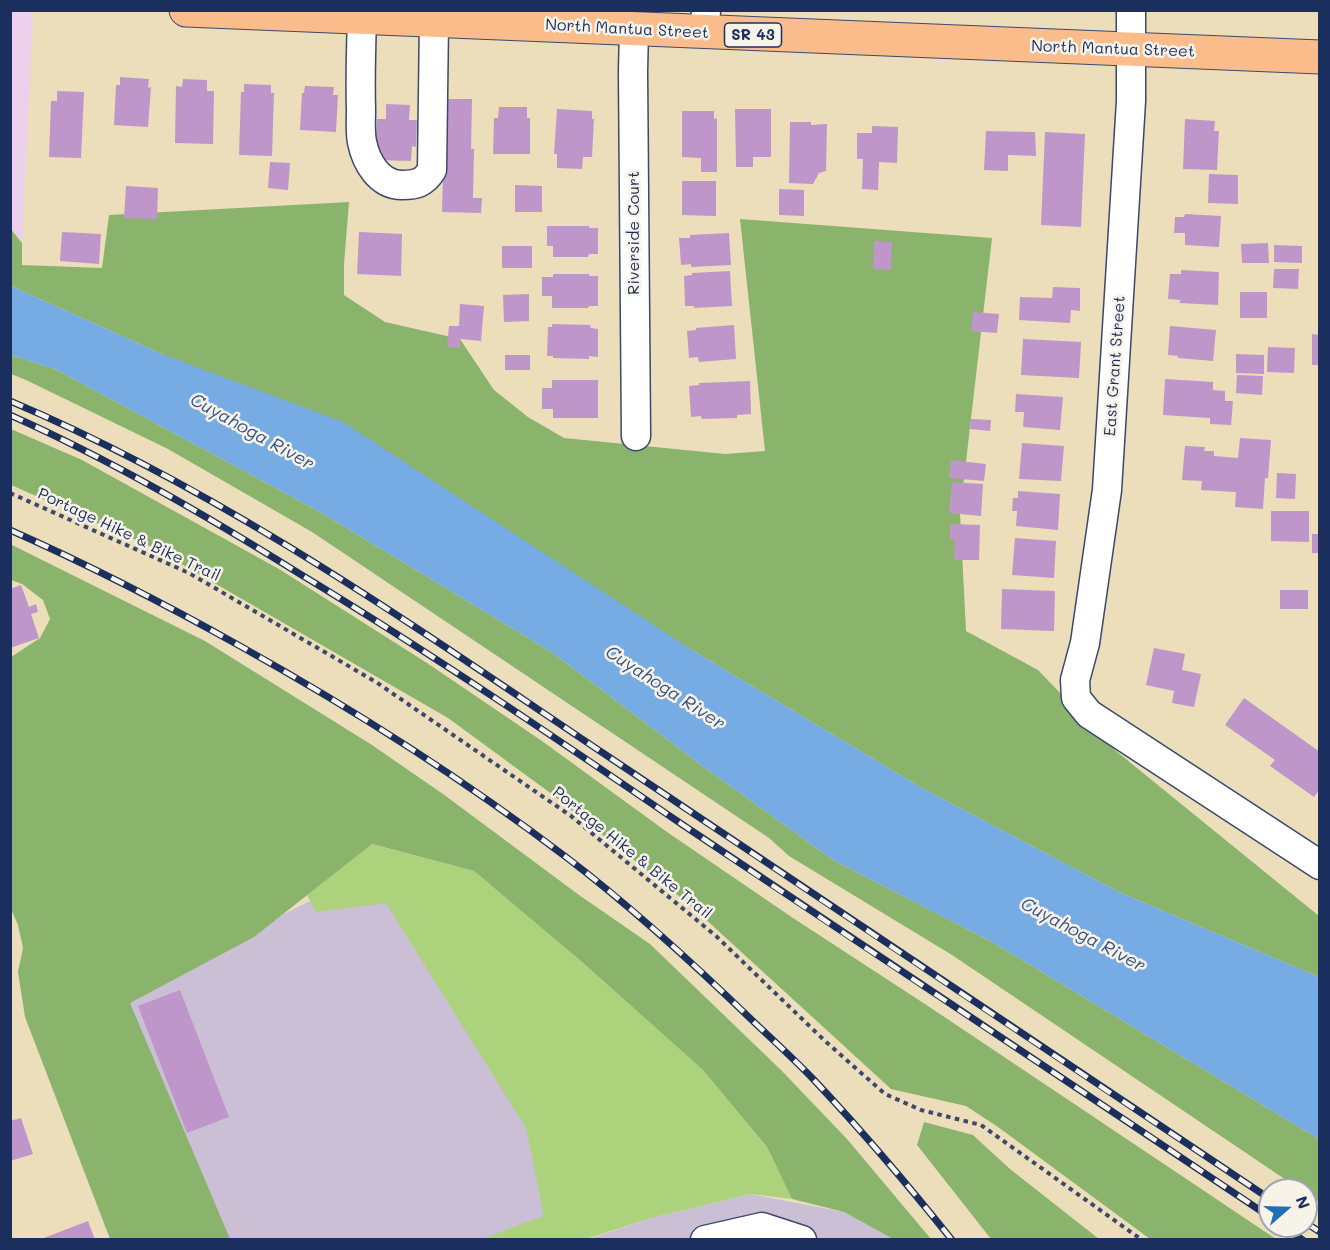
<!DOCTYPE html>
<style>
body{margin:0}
#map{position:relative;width:1330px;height:1250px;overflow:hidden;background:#ecdeba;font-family:Mali,sans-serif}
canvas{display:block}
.frame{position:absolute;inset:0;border:12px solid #1b2f5e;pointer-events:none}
.north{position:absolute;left:1258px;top:1178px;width:60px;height:60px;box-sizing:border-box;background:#f7f3e8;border:2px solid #9fa5b1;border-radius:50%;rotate:70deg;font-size:16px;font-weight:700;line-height:24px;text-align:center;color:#1b2f5e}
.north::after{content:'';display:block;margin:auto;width:21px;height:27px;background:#1f6fb2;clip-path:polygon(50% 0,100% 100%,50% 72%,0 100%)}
</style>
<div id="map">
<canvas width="1330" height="1250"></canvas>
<div class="frame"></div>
<div class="north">N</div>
</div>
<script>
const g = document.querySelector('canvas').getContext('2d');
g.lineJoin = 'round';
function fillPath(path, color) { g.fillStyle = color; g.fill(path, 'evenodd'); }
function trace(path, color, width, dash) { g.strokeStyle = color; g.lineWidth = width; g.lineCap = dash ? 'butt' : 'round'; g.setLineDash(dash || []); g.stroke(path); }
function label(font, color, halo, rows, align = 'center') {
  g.font = font + ' Mali,sans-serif'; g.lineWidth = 5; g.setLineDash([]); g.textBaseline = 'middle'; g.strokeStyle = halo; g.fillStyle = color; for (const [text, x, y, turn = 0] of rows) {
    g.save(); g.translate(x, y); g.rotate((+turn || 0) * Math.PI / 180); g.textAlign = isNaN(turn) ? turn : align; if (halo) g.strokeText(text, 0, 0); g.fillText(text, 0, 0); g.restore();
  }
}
fillPath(new Path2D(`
 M11,11h22l-11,232 -11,-15z`), '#ebd1ec');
fillPath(new Path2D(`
 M361,875l59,16 160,348h-402l-99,-221z
 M750,1194l94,18 49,27 -307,1 65,-22z`), '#cbbfd6');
fillPath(new Path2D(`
 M371,844l103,27 108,91 121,108 64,77 25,52 -42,-5 -99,24 -65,21h-105l63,-23 -18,-88 -140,-225 -70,9 -9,-17z`), '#add27c');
fillPath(new Path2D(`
 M349,202l-5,62v31l41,27 75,17 34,51 34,27 36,21 161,16 40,-3 -25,-232 252,19 -32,275 6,118 72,39 78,81 203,165v61l-200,-85 -197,-104 -230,-138 -530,-296 -151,-68 -1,-58 12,15v22l80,3 7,-53z
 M11,355l44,14 265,143 233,141 148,112 132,95 159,82 327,197v63l-13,-9v-3h-5l-349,-235 -163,-99 -20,-18 -457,-306 -144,-83 -142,-69 -15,-6z
 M11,429l71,31 197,109 148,94 115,78 125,91 126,86 135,88 348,233h-126l-152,-112 -32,-21 -75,-17 -201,-184 -141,-113 -101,-74 -296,-171 -141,-62z
 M10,544l195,97 167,104 71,49 136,101 71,49 131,126 66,69 84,100h-38l-49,-27 -52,-13 -25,-52 -64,-77 -121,-108 -108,-91 -102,-27 -118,93 -124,66 100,236h-120l-85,-222 -7,-45 5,-24 -5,-23 -8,-18 1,-250 29,-19 10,-19 -7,-19 -21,-16 -11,-4z
 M924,1122l49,13 37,34 89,70h-108l-74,-94z`), '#8ab46c');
fillPath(new Path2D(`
 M11,286l151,68 181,68 349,228 230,138 197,104 200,85v162l-327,-197 -159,-82 -132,-95 -148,-112 -233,-141 -265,-143 -44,-14z`), '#76abe3');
fillPath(new Path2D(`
 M120,77l29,2 -1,9 3,-1 -3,40 -34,-2 2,-40h4z
 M183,79l24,1v11h7l-1,53 -38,-1 1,-57 6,1z
 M244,84l27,1v8h3l-2,63 -33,-1 2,-63h3z
 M305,86l29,1 -1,8h5l-2,37 -36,-2 2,-37h2z
 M57,91l27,1 -3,66 -32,-1 2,-56h6z
 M445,99h27l-1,50h3l-1,49h9l-1,15 -39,-1z
 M386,104l24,1 -1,15h8l-1,27 -4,-1 -1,15 -36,-1 2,-41h9z
 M499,107h28v11h3v36h-37l1,-36h4z
 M557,109l35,2v8h2l-2,38h-9l-1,12 -25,-1v-14h-3z
 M735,109h36v48h-18v10h-17z
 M682,111h32v8l3,-1v54h-16v-14l-19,-1z
 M1185,119l30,2 -1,10h5l-2,39 -34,-1z
 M790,122h21v3l16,-1 -1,47 -7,2 -6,11 -24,-1z
 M872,126l26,1 -1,36 -18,-1 -1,28 -16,-1 1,-30h-6v-26h15z
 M986,131l49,1 1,24 -28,-1v16l-24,-1z
 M1045,132l40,2 -4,93 -40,-2z
 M270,162l20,1 -2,27 -20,-2z
 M1209,174l29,1v29l-30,-1z
 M682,181h34v35l-34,-1z
 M515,185l27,1v26h-27z
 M126,186l32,2 -1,31 -33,-1z
 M779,189l25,1v26l-25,-1z
 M1185,214l36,2 -2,31 -34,-2v-12h-11l1,-16h9z
 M547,226h42v2h9v26h-9l-1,3h-35v-11h-6z
 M62,232l39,2 -2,30 -39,-3z
 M359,232l43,2 -1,42 -44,-2z
 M729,233l2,32 -40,2v-3l-10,1 -2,-27h11v-3z
 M874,241l18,1 -1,28 -18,-1z
 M1268,243l1,20h-27l-1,-19z
 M1274,245l28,1v17l-28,-1z
 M502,246h30v22h-30z
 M1274,269h25l-1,20 -25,-1z
 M1181,270l38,2 -1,33 -39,-2 2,-3 -13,-1 2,-25h11z
 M730,271l2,35 -38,2v-2h-9l-1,-30 8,-1v-2z
 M553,274h36v2h9v30h-9l-1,2h-36v-12h-10v-19h11z
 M1053,287l27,1v23l-9,-1 -1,13 -51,-3 1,-23 32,1z
 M1240,292h27v26h-27z
 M529,294v27l-25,1 -1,-27z
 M460,304l24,2 -3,35 -21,-2v9l-13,-1 2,-21h10z
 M973,312l26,2 -2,19 -26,-2z
 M552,324l38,1 1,3 7,1v28l-9,-1v3l-36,-1v-2h-6l1,-29h4z
 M734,325l2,34 -37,3 -1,-5 -9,1 -2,-27 9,-1v-2z
 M1170,326l46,4 -3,31 -35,-3v-2l-10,-1z
 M1312,334l8,1v30h-8z
 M1023,339l58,3 -2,36 -58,-3z
 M1268,347l27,1 -1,25 -27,-1z
 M1236,354l28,1v19l-28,-1z
 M505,355h25v15h-25z
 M1237,375l26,1 -1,19 -26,-2z
 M1165,379l48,3v8l12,1v10h8l-2,24 -21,-1v-6l-47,-3z
 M552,380h46v38h-45v-9h-11v-21h10z
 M750,381l1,33 -14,1v3l-35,1 -1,-3 -10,1 -2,-31 10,-1v-2z
 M1016,394l47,3 -3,33 -37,-3 1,-15h-9z
 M971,419l20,1 -1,11 -20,-2z
 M1240,438l31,2 -3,38h-3l-2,31 -28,-2 1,-15 -35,-2 1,-9 -20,-1 3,-34 20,1 -1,4h10v5l24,2z
 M1022,443l42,3 -3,35 -42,-2z
 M951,460l35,4 -2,17 -35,-3z
 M1277,473l19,1 -1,25 -19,-1z
 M952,482l31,2 -2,32 -32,-3z
 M1018,491l42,3 -2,36 -42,-4 1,-15h-5l1,-13h5z
 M1271,511h38v31l-38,-1z
 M950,524l30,1 -1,35h-25l1,-20h-5z
 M1312,534h8v19h-8z
 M1015,538l41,3 -2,37 -42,-3z
 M21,585l8,22 7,-3 2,8 -7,2 8,24 -29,10v-59z
 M1002,589l53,2 -1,40 -53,-2z
 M1280,590h28v19h-28z
 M1154,648l31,6 -3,16 19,4 -7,33 -22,-4 2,-12 -28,-6z
 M1244,698l76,54v37l-6,8 -44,-31 5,-6 -50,-35z
 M180,990l49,127 -42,16 -49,-127z
 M21,1118l12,36 -23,7v-40z
 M88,1221l7,19h-54v-1z`), '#be96ca');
const minor = new Path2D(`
 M1131,10v91l-24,389 -22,153 -10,37 1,18 13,16 231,151
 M362,17c-1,31 -2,62 -1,92 0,11 -1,23 1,33 4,20 17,43 40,43 14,0 22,-2 30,-15l2,-149
 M634,30l-1,41 3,365
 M705,33l1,-23
 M705,1240l57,-13 40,13`);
const major = new Path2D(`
 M186,10l1134,47`);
trace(minor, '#3a496c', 31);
trace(major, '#3a496c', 35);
trace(new Path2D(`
 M10,493l179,80 187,109 195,134 145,120 109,105 60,53 36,16 60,15 161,115`), '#3a496c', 4, [4.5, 4.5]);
trace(minor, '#fff', 28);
trace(major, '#fabc8b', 33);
const rail = new Path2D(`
 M10,401c213,90 402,224 593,352 222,149 444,298 667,446
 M10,415c101,45 197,101 290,159 131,79 257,165 383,251 195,132 392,261 587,392
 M10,530c79,35 155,74 230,116 113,63 223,133 326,211 67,51 129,108 189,166 20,19 41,38 60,58 48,51 93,104 137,159
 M1306,1223l14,9
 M1283,1226l20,14`);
trace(rail, '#1b2f5e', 7);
trace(rail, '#f7f3e8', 4.5, [14]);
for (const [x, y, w] of [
 [753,35,57]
]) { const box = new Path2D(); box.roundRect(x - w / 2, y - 12, w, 24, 4.5); g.fillStyle = '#f7f3e8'; g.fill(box); trace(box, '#1b2f5e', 1.5); }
label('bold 15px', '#1b2f5e', null, [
 ["SR 43",753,35]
]);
label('16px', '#1b2f5e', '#f7f3e8', [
 ["North Mantua Street",627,29,3],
 ["North Mantua Street",1113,49,2],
 ["Riverside Court",634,233,-90],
 ["East Grant Street",1115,366,-86],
 ["Portage Hike & Bike Trail",129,535,25],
 ["Portage Hike & Bike Trail",632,853,39]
]);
label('italic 18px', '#365486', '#f7f3e8', [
 ["Cuyahoga River",252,432,29],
 ["Cuyahoga River",665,688,33],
 ["Cuyahoga River",1083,935,28]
]);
</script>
